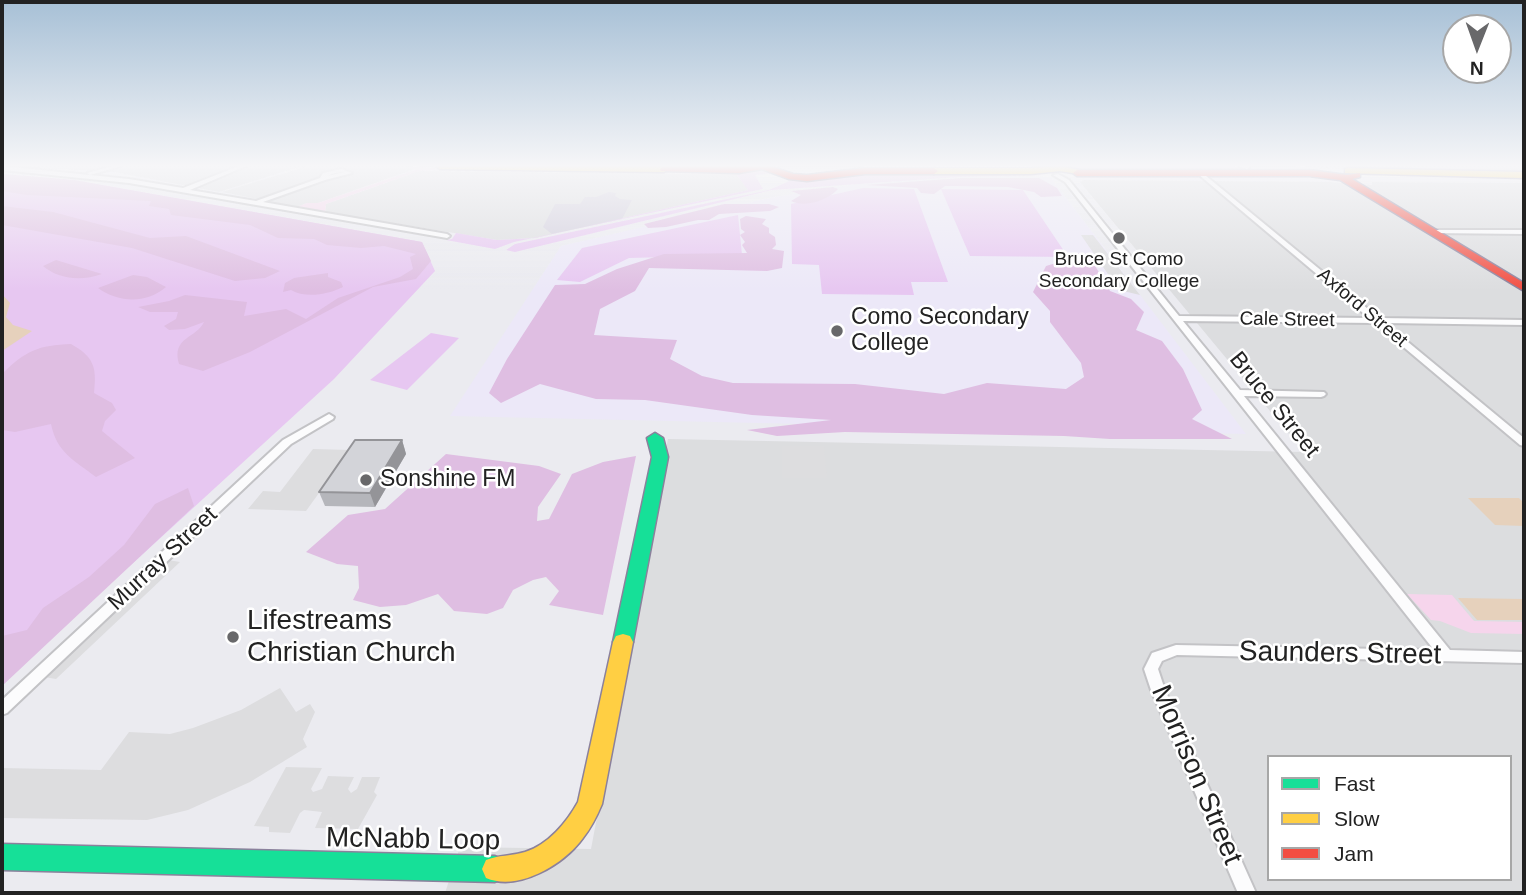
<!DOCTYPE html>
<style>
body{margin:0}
#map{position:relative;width:1526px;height:895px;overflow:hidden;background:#ebebf0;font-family:Helvetica,sans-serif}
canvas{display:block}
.frame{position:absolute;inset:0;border:4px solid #222;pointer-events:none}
.legend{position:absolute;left:1267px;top:755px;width:245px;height:126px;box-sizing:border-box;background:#fff;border:2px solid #a7a7a7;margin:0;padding:9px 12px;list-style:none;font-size:21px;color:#222}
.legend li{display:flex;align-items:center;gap:14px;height:35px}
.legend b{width:35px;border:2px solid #a7a7a7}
.north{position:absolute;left:1442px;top:14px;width:70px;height:70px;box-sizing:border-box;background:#fff;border:2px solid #a7a7a7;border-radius:50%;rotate:181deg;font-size:19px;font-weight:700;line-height:28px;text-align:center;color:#222}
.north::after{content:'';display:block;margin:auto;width:24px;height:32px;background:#68686a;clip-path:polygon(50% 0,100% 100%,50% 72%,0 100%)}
</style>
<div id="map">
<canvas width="1526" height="895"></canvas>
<div class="frame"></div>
<ul class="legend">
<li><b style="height:9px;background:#16e098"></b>Fast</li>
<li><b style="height:9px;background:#ffcf43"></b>Slow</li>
<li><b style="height:9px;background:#f24e42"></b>Jam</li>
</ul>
<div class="north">N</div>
</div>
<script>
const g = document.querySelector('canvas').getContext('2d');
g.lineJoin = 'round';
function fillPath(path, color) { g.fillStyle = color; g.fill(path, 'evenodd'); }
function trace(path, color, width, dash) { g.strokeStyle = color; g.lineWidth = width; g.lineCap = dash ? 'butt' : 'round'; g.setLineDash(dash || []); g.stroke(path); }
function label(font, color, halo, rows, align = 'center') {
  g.font = font + ' Helvetica,sans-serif'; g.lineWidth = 5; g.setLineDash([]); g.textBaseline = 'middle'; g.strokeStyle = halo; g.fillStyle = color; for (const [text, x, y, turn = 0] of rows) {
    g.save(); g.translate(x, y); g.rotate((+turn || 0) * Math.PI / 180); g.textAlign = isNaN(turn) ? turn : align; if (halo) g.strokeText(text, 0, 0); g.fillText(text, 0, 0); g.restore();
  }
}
fillPath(new Path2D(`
 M5,166h297l-83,26 -105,-20z
 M308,166h100l7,3 -97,34h-11l-10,4 -75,-15z
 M1295,166h229v6l-161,-2z
 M419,171l317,3 13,16 -214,48 -38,2 -172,-28 1,-8z
 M1084,180l247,2 41,3v-3l152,1v710h-1079l15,-46 131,2 77,-410 636,13 -224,-270zM1269,757h241v122h-241z`), '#dcdddf');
fillPath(new Path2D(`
 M962,178h89l195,256 -796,-18 111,-170 208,-48 86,-14z`), '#ece8f8');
fillPath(new Path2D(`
 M609,192l7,1 -1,3 5,3 12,1 -10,19 -70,15 -9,-7 12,-23h25l5,-7h11z`), '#d0ccdb');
fillPath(new Path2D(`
 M759,169l15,4 -19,2 8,14 -249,53 -19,7 -49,-9 6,-1 4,-6 41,7 38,-2 213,-48 -12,-16z
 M867,172l177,4 -84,1 -188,13 -257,62 -9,-2 9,-6 254,-54 25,-11 27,1z
 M2,174l72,6 348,62 13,29 -101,108 -332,304z
 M863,188l51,1 34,93h-37l3,13 -92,-1 -3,-29 -27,-1 -1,-60z
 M941,189l82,1 45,67 -98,-1z
 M738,215l4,40 -113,3 -49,24 -23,-2 25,-32z
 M431,333l28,5 -52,52 -37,-10z`), '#e7c7f1');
fillPath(new Path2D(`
 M2,174l72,6 348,62 9,19 -15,18 -43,8 -123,65 -47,19 -24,-7c-8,-27 18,-26 25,-42l-19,7 -16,1 -5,-4 12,-7 2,-7h-28l-12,-5 31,-6 16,-6 62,7 -3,14 42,-7 20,10 32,-21 62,-21 13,-8 -3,-12 6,-3 -32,-8 -23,2 -34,-3 -13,-6 -36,-1 -28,-13 -79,-10 -2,-6 -20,-3 2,-5 -124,-6 -25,-4z
 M962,178h77l18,10 5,8 -21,1 -7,-5 -26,-5 -54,-1h-9l-11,8 -13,-1 -4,-5 -51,-3z
 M833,187l5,2c-10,11 -32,19 -47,12l10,-6 -10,-4z
 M724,204h45l10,3 -9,4 -51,3 -10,6h-11l-32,7 -18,1 -4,-4z
 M2,206l51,6 97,26 36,-2 94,35 -15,7 -30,3 -103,-33 -130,-23z
 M746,216l20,3 -4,5 7,4v5l6,4 1,8 -4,4 12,2 -2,17 -15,3 -118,-3 -14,23 -35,18 -6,26 83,5 -7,19 32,17 31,7 122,1 89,10 43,-11 79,6 18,-12 -3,-14 -31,-41v-11l-17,-19 13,-26 30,-9 2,-4 10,1 22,37 21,8 13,13 -8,18 26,11 21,28 19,41 -10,9 40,20h-122l-46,-3 -219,-4 -68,4 -30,-6 84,-10 -79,-5 -107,-15 -49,-1 -56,-15 -39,19 -12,-10 18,-34 48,-74 30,-1 32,-15 47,-15 83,-1 -5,-8 3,-3 -5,-7 5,-3 -4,-3 -1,-10z
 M56,260l46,14c-20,7 -42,6 -59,-8z
 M328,273v4l13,5 2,5c-14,7 -37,12 -52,3l-8,2 2,-9 9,-5z
 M133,275l14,2 19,10c-20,17 -47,16 -68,1z
 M71,344c23,13 26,23 23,49l18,10 4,7 -11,11 -3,10 33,27 -39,19c-22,-17 -39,-24 -45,-53l-36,8 -13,-2v-56c23,-23 37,-29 69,-30z
 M446,454l93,12 22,8 -23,33 -1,14 12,-2 23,-45 31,-12 33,-6 -33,159 -54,-10 10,-14 -13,-14 -13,3 -20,10 -10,18 -16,6 -33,-3 -16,-17 -32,11 -26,2 -27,-7 6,-12 -1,-22 -21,-2 -31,-12 42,-37 37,-6z
 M188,488l6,18 -192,180v-50l25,-6 16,-22 46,-31 35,-32 31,-41z`), '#dfbee2');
fillPath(new Path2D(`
 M408,166l38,3 -27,2 -93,33 -1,8 -28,-5 10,-4h11l97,-33z
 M1063,166h170l15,3 28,1 -200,-1z
 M1407,594l45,1 22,26 50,1v12l-53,-1 -31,-12 -9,-1z`), '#f6d5ec');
fillPath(new Path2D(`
 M1081,235h12l47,60 -21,-5z
 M782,446h42l3,32h-45z
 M313,449l37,1 -44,61 -58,-2 15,-18 17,1z
 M168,560l12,2 -124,117 -12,-2z
 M280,688l16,24 14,-8 5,8 -12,27 4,8 -57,35 -62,28 -41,10 -145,-2v-50l99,2 28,-38 41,2 23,-6 48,-18z
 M286,767l36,1 -11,21 2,3 9,-3 6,-13 26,1 -6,12 3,4 6,-4 5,-12h18l-6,15 3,3 -19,34 -43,-1 7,-16 -18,-2 -4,3 -10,20 -21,-1v-5l-15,-1z`), '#dddddf');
fillPath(new Path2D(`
 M2,294l8,9 -4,14 7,8 19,6 -30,20z
 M1468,498h51l5,5v23l-29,-1z
 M1458,598l66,1v21h-47z`), '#e6d1bc');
const street = new Path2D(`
 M2,166l127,13 54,9 56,-22h7l-56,24 66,11 64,-23 3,-5 18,-4 11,4 -27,7 -62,22 184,32 3,2 -3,2 -318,-55 -127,-13zM344,172l-17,4 8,-3z
 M113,166h8l-31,9 -3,-2z
 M1239,166h9l2,1 -3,2z
 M1200,171l179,147 145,2v5l-139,-2 139,115v8l-4,-1 -145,-122 -192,-2 57,69 84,2 2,2 -2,2 -3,1 -77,-1 206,254 74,2v11l-347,-8 -15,6 -4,8 7,21 91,203h-18l-87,-203 -7,-21 8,-16 24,-8 258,5 -369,-468 -12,-7 5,-1 11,6 110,136 190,2 -171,-144v-2z
 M1431,230h93v4l-91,-1 -3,-2z
 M329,414l5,3 -1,2 -42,25 -284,269 -5,2v-15l281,-260z`);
const fast = new Path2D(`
 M655,433l8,5 5,19 -35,185 -3,6 -7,2 -7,-2 -3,-6 39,-185 -5,-19z
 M2,844l493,12 9,4 4,9 -4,9 -9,4 -493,-12z`);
const slow = new Path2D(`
 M436,166h228l4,3 -4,3 -224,-3z
 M1061,166l28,6 -4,3 -25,-4 -29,3h-97l-4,-3 4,-3h97z
 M1348,168l176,4v6l-179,-5v-4z
 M623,634l7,2 3,6 -31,162c-5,12 -11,24 -19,34 -19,26 -64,54 -97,40l-4,-9 4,-9c12,-5 26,-4 39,-8 23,-7 42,-30 53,-50l35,-160 3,-6z`);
const jam = new Path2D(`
 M664,166h106l23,8 14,1 58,-7h69l4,3 -4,3h-69l-58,7 -18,-2 -27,-10 -23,4 -78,-2 -1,-2z
 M1309,170l38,5 13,-2v4l-8,2 172,104v8l-184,-111 -31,-4h-232l-4,-3 4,-3z`);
trace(street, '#c3c3c6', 4);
trace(fast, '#8b819c', 3);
trace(slow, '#8b819c', 3);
trace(jam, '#8b819c', 3);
fillPath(street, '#fcfcfd');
fillPath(fast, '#16e098');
fillPath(slow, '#ffcf43');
fillPath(jam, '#f24e42');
fillPath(new Path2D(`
 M402,440l4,14 -31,53 -50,-1 -6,-14z`), '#b5b6bb');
fillPath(new Path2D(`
 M402,440l4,14 -31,53 -5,-14z`), '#949498');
const building = new Path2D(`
 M355,440h47l-32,53 -51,-1z`);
fillPath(building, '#d3d4d9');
trace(building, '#949498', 2);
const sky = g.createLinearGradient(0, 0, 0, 291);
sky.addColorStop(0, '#a7c0d6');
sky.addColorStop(0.57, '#f6f6f8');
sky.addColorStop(1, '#f6f6f800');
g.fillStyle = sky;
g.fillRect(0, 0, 1526, 291);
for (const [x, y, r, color] of [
 [1119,238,7,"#68686a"],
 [837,331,7,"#68686a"],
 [366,480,7,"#68686a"],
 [233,637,7,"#68686a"]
]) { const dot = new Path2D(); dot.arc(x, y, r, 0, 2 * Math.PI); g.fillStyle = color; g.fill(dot); trace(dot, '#fff', 2.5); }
label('19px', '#222', '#fff', [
 ["Bruce St Como",1119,260],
 ["Secondary College",1119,282]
]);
label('19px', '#222', '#fff', [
 ["Axford Street",1362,308,40],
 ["Cale Street",1287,320,1]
]);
label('23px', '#222', '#fff', [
 ["Como Secondary",851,318],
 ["College",851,344],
 ["Sonshine FM",380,480]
], 'left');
label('23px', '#222', '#fff', [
 ["Bruce Street",1274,405,51],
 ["Murray Street",163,559,-43]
]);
label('28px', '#222', '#fff', [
 ["Lifestreams",247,621],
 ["Christian Church",247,653]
], 'left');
label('28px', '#222', '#fff', [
 ["Saunders Street",1340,654,1],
 ["Morrison Street",1196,775,67],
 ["McNabb Loop",413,840,1]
]);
</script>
